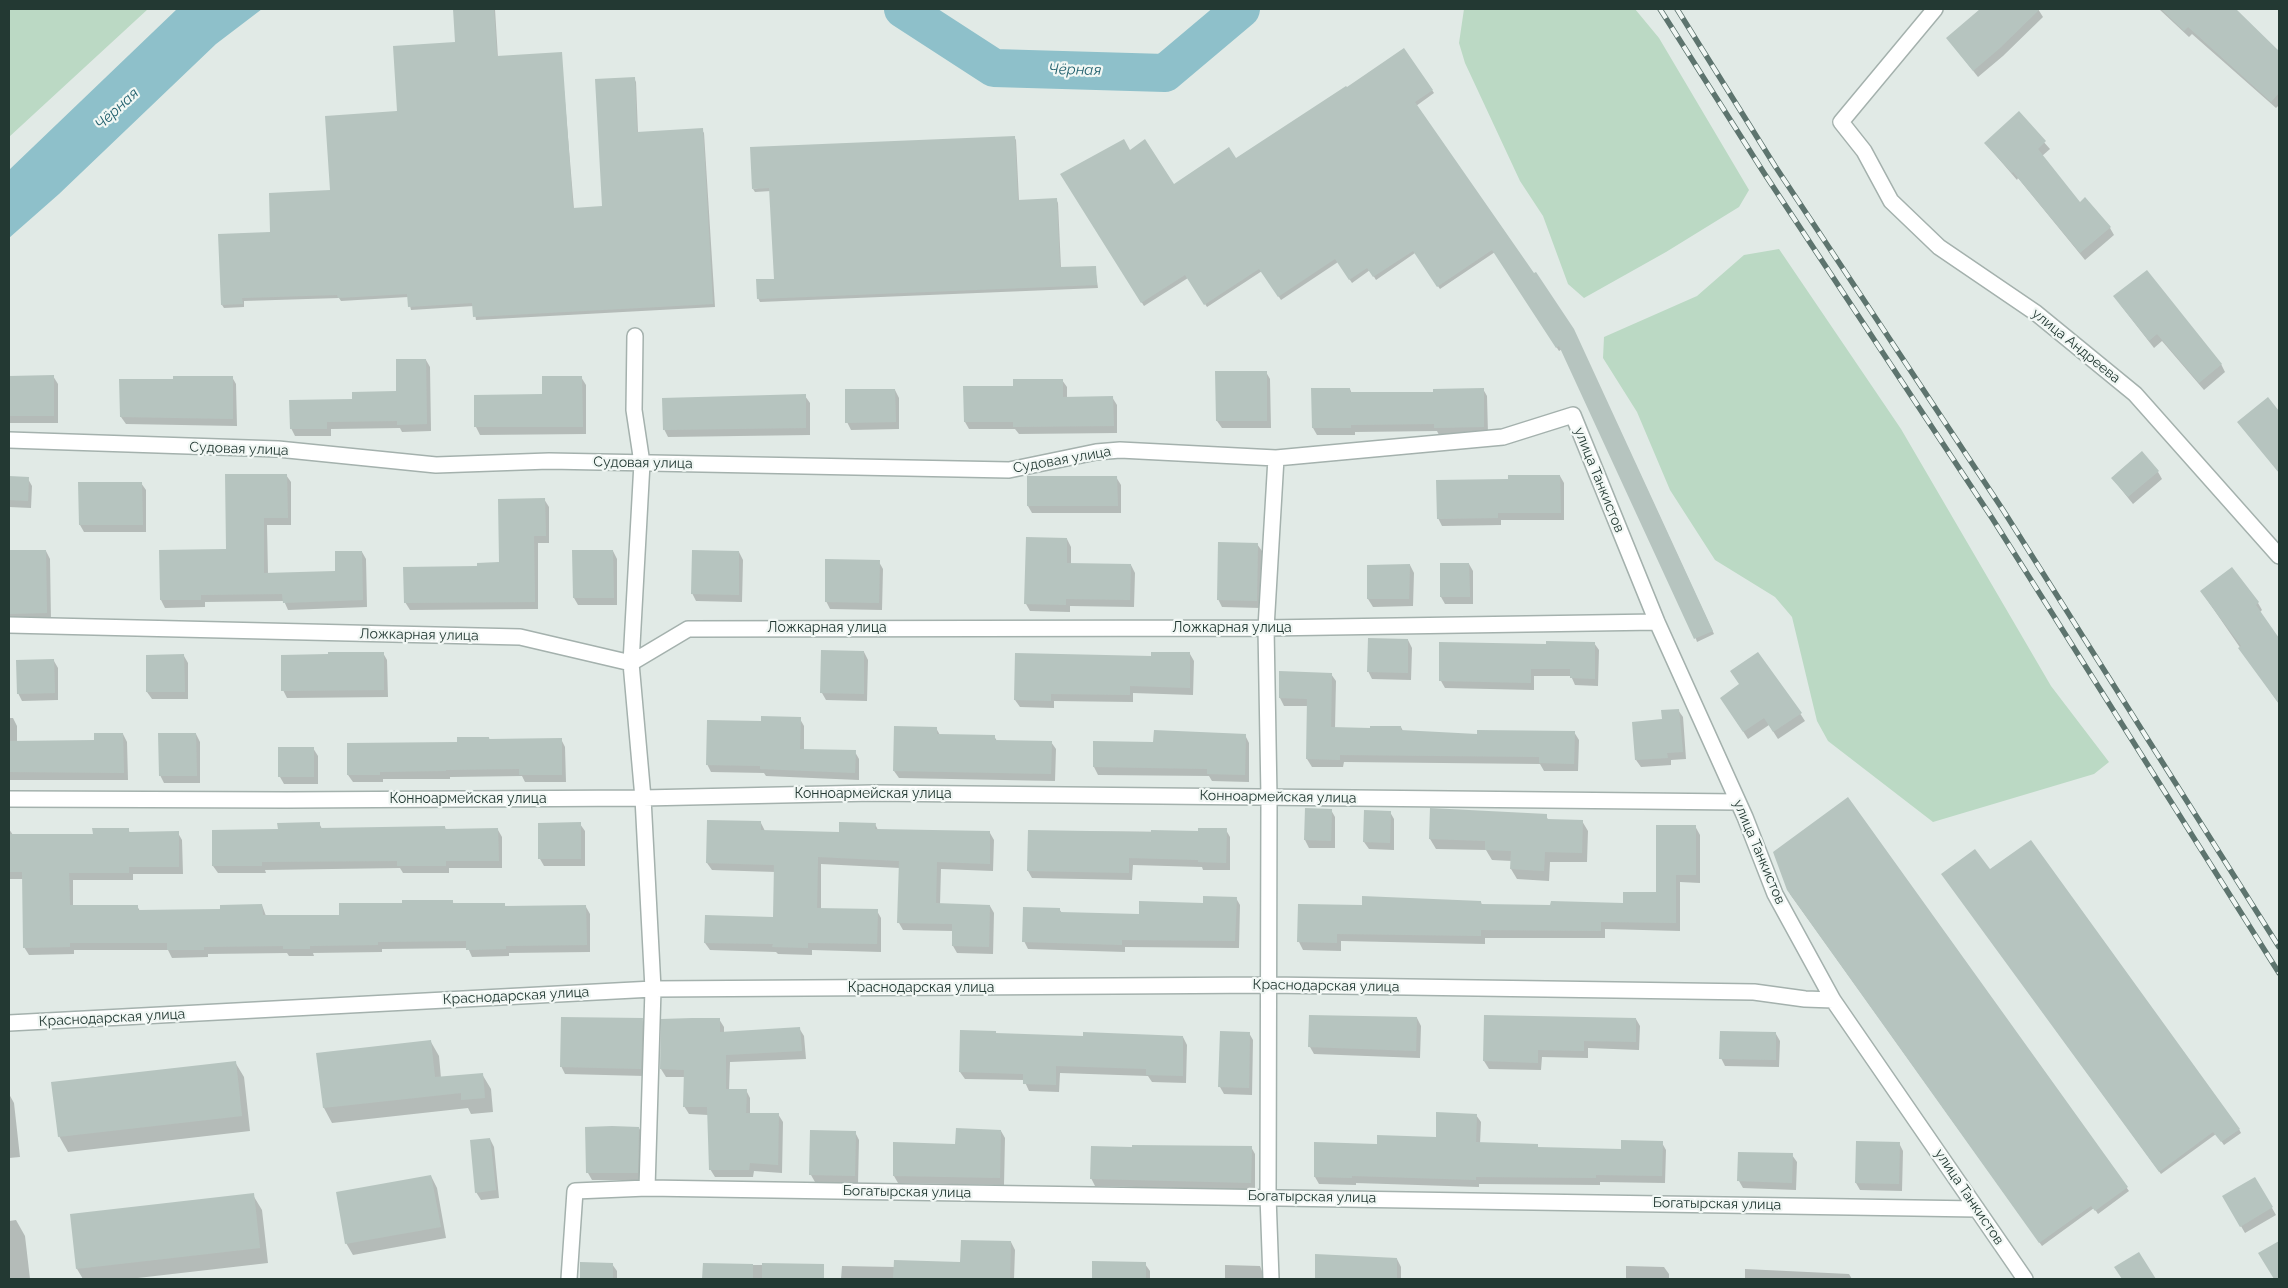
<!DOCTYPE html>
<meta charset="utf-8">
<style>
body{margin:0}
#map{position:relative;width:2288px;height:1288px;overflow:hidden;background:#e1eae6;font-family:Raleway,sans-serif}
canvas{display:block}
.frame{position:absolute;inset:0;border:10px solid #233933;pointer-events:none}
</style>
<div id="map">
<canvas width="2288" height="1288"></canvas>
<div class="frame"></div>
</div>
<script>
const g = document.querySelector('canvas').getContext('2d');
g.lineJoin = 'round';
function fillPath(path, color) { g.fillStyle = color; g.fill(path, 'evenodd'); }
function trace(path, color, width, dash) { g.strokeStyle = color; g.lineWidth = width; g.lineCap = dash ? 'butt' : 'round'; g.setLineDash(dash || []); g.stroke(path); }
function label(font, color, halo, rows, align = 'center') {
  g.font = font + ' Raleway,sans-serif'; g.lineWidth = 4.5; g.setLineDash([]); g.textBaseline = 'middle'; g.strokeStyle = halo; g.fillStyle = color; for (const [text, x, y, turn = 0] of rows) {
    g.save(); g.translate(x, y); g.rotate((+turn || 0) * Math.PI / 180); g.textAlign = isNaN(turn) ? turn : align; if (halo) g.strokeText(text, 0, 0); g.fillText(text, 0, 0); g.restore();
  }
}
fillPath(new Path2D(`
 M9,9h139l-139,128z
 M1464,9h171l24,29 90,152 -10,17 -73,45 -82,46 -16,-14 -25,-68 -23,-35 -55,-118 -6,-20z
 M1779,249l122,180 150,257 58,76 -15,12 -161,48 -105,-81 -11,-20 -25,-104 -17,-20 -60,-37 -45,-70 -33,-78 -34,-54 1,-21 93,-41 47,-41z`), '#bbd9c4');
fillPath(new Path2D(`
 M177,9h85l-46,35 -157,150 -50,44v-68z`), '#8ec0ca');
fillPath(new Path2D(`
 M454,9h41l3,49 63,-5 13,156 29,-2 31,-129 2,4 2,51 64,-3 2,3 11,174 -239,13 -2,-14 -63,4 -3,-13 -67,4 -2,-3 -95,3v6l-20,1 -2,-3 50,-71 59,-42 126,-149z
 M1982,9h56l5,8 -40,39 -25,21 -31,-39z
 M2159,9h75l45,44v52l-3,3 -84,-74 -3,3z
 M1432,90l2,3 -18,13 159,227 139,301 -17,8 -1,-3 -134,-290 -3,2 -64,-99 -55,37 -25,-36 -39,27 -6,-10 -18,13 -14,-21 -57,38 -19,-29 -55,36 -19,-29 -44,28 -82,-131 68,-24 43,35 63,-27z
 M2018,113l32,36 -8,7 38,47 30,25 4,7 -29,25 -67,-82 -1,2 -32,-37z
 M1014,137l2,3 3,61 37,-2 2,4 3,65 34,-1 3,21 -338,14 -2,-4 18,-18 -5,-89 -16,1 -2,-3z
 M2119,303l102,61 4,8 -21,18 -42,-49 -8,7z
 M426,360l4,7 1,64 -29,1 -2,-4 -69,1v7h-36l-4,-8 62,-28 45,-8z
 M1266,372l4,7 1,49h-49l-5,-7z
 M53,376l5,8v39h-49v-46z
 M232,377l4,7 1,42 -111,-2 -5,-7 53,-37z
 M581,377l5,8v49l-106,1 -4,-8 -1,-31 68,-1z
 M1062,380l5,7v11l45,-1 5,8v28l-98,1 -4,-5h-46l-4,-7 49,-35z
 M1313,389h37l2,5 82,-1 49,-4 4,7 1,38 -49,1 -2,-4 -82,1v3h-38l-4,-7z
 M895,390l4,8v31l-48,1 -4,-8z
 M805,396l5,7v32l-142,2 -4,-8z
 M2268,399l11,14 -1,58 -39,-49z
 M2158,472l4,7 -29,25 -21,-26z
 M286,475l5,7v43h-24l1,49 68,-1 26,-21 4,7 1,48 -79,3 -4,-9 -79,1v5l-40,1 -4,-8 -1,-49 67,-1z
 M1560,476l4,7v37h-63v5l-59,1 -4,-8z
 M1116,477l5,8v28h-89l-4,-7z
 M9,478l19,1 4,7 -1,22 -22,-1z
 M80,483h61l5,7v42h-62l-4,-7z
 M544,499l5,8v36h-11v66l-128,1 -5,-8 73,-35 22,-3z
 M1067,539l4,8v17l60,1 4,8 -1,34 -64,-1v6l-40,-1 -4,-7z
 M1257,544l5,7 -1,57 -39,-1 -4,-8z
 M46,551l4,8 1,61 -42,1v-69z
 M613,551l4,8v46h-39l-4,-7z
 M739,552l4,8 -1,42 -46,-1 -4,-8z
 M879,562l4,7 -1,41 -52,-1 -4,-8z
 M1441,564h28l4,7v33h-28l-4,-7z
 M1410,565l4,8 -1,33 -40,1 -5,-8v-33z
 M2232,568l26,35 4,7 -2,2 19,28v64l-78,-113z
 M1408,640l4,8 -1,32 -39,-1 -4,-8z
 M1594,643l5,7 -1,36 -23,-1 -4,-9h-37v14l-89,-2 -4,-7 106,-36z
 M864,652l4,8 -1,41 -41,-1 -4,-7z
 M383,653l4,7 1,37 -101,1 -4,-8z
 M1190,654l4,7 -1,34 -60,-2v9l-79,-1v7l-34,-1 -5,-7 137,-42z
 M147,656h37l4,7v36h-36l-5,-7z
 M54,661l4,7v32l-36,1 -4,-8z
 M1281,673l50,1 5,7 -1,48 37,1 29,-3 2,4 75,4 96,-3 5,8 -1,31h-34l-4,-7 -196,-2 -1,5h-31l-5,-8 1,-53h-24l-4,-8z
 M1741,685l49,13 15,23 -27,18 -9,-14 -21,14 -22,-34z
 M1678,710l5,7 3,42 -15,1v5l-30,2 -5,-7 27,-40z
 M9,718h4l4,8v16l79,-1 27,-7 4,8 1,38h-119z
 M800,719l4,7v24l51,2 4,7v21l-93,-4 -2,-3 -53,-1 -4,-8 56,-41z
 M936,728l4,7 54,1 3,5 54,1 5,7 -1,32 -156,-3 -5,-7z
 M196,734l4,8v41h-36l-4,-8z
 M1245,735l4,8v39l-37,-1 -3,-5 -111,-1 -4,-8 1,-24 60,1z
 M489,738l1,2 71,-1 4,8 1,35h-41l-3,-6 -72,1v2h-67v3h-30l-5,-7 110,-31z
 M313,748l5,8v28h-34l-4,-7z
 M1847,799l282,392 -31,23 -4,-6 -52,38 -252,-352z
 M1306,809l25,1 4,7v31h-26l-4,-8z
 M1431,809l115,7 3,5h33l6,10 -1,31h-37l-1,19 -32,-2 -6,-10 1,-8 -20,-1 -6,-10 -50,-1 -6,-10z
 M1390,812l4,7v31l-25,-1 -5,-7z
 M319,823l3,6 123,-2 1,3h52l4,7v31h-53v5h-46l-3,-5 -135,2 1,3h-48l-5,-7 66,-36z
 M761,823l4,8 75,2 35,-9 3,6 112,3 4,7 -1,31 -52,-2 -1,36 50,1 4,7 -1,41 -36,-1 -4,-7v-15l-50,-1 -4,-7 1,-55 -79,-4v45l56,2 4,7v34l-69,-2v5l-34,-1 -2,-2 -66,-2 -5,-7 69,-25 2,-46 -64,-2 -5,-7z
 M539,824h41l5,7v35h-41l-4,-7z
 M1695,826l5,9v48l-20,-1v49l-75,-2v9h-120v6l-144,-3v10l-38,-1 -4,-8 1,-37 63,2 118,-5 1,3 70,1 72,-2 33,-10z
 M9,829l4,6h81l34,-6 2,4h48l4,7 1,34h-50v6h-60v27l64,-1 3,5 82,-1 40,-5 4,11h74l63,-12 49,-3 2,3h50l2,3h80l4,7v38l-81,1v3l-37,1 -4,-9 -86,1v3l-69,1 1,3h-25l-2,-3 -79,1v3l-36,1 -4,-8h-94v4l-45,1 -5,-8 -1,-68h-14z
 M1226,830l4,7v33h-27l-1,-3 -69,-2 -1,15 -100,-2 -4,-7 1,-40 170,1z
 M1989,871l250,258 2,4 -17,12 -8,-11 -55,40 -216,-296z
 M1236,898l4,7 -1,43 -114,-1v5l-97,-3 -4,-8 35,-32 3,4 78,2z
 M1485,1016l151,3 4,7 -1,24 -51,-2v10l-46,-1 -1,13 -52,-1 -5,-8z
 M1417,1018l4,8 -1,32 -106,-4 -4,-7z
 M719,1019l5,8v6l75,-5 5,8 2,23 -76,3 -1,28h17l4,8v16h28l5,8 -1,51 -28,-2 -1,6h-38l-5,-8 -2,-54 -19,-1 -5,-8 1,-29h-19l-5,-8z
 M642,1020l4,7 -1,49 -80,-2 -4,-8z
 M1249,1033l4,7 -1,55 -28,-1 -4,-7z
 M1776,1034l4,7 -1,26 -54,-1 -4,-8z
 M1084,1037h99l4,8 -1,38 -34,-1 -4,-6 -88,-3 -1,19 -30,-1 -5,-11 -59,-1 -5,-7z
 M431,1042l8,14 2,22 41,-4 9,15 2,23 -22,2 -3,-6 -136,15 -8,-15 -6,-54z
 M235,1062l9,15 6,54 -182,21 -9,-16z
 M9,1094l5,9 6,54 -11,1z
 M1476,1115l5,7 -1,22 57,1 2,4 83,1 40,-7 4,7 -1,33 -65,-1v3l-121,-1v3l-123,-4v2l-37,-1 -4,-7 63,-32 59,-7z
 M639,1128l4,7 -1,45h-50l-4,-7z
 M1001,1131l4,7 -1,47 -106,-2 -4,-7 63,-31z
 M855,1132l4,8 -1,43 -43,-1 -4,-7z
 M490,1139l4,8 5,51 -18,2 -5,-8z
 M1899,1143l4,8 -1,40 -42,-1 -4,-7z
 M1251,1147l4,7v36l-160,-4 -4,-8z
 M1792,1155l5,7 -1,28 -53,-2 -4,-7z
 M431,1176l6,12 9,50 -93,17 -7,-12z
 M2255,1178l21,37 -31,18 -21,-36z
 M253,1195l9,15 6,53 -139,16h-46l-6,-10 -6,-53z
 M16,1220l9,16 5,43h-21v-58z
 M1011,1242l4,8 -1,29h-173l1,-13 53,1 67,-4z
 M1317,1255l80,4 4,8v12h-85z
 M1093,1262l52,2 5,7v8h-57z
 M581,1263l31,1 5,7v8h-36z
 M704,1265h96l4,8v6h-100z
 M1225,1265l35,1 5,13h-40z
 M1626,1266l38,1 5,7v5h-43z
 M1745,1269l104,5 3,5h-107z`), '#0003');
trace(new Path2D(`
 M903,9l91,59 171,5 76,-64`), '#8ec0ca', 38);
fillPath(new Path2D(`
 M453,9h41l3,47 65,-4 11,156 29,-2 -7,-127 40,-2 2,55 66,-4 10,176 -240,13 -1,-14 -64,4 -1,-13 -69,4 -1,-3 -95,3 1,6 -22,1 -3,-71 52,-2 -1,-39 61,-3 -5,-74 72,-5 -4,-65 62,-4z
 M1980,9h60l-41,40 -26,22 -27,-33z
 M2161,9h75l43,42v42l-8,9 -83,-75 -4,4z
 M1404,48l29,42 -18,12 119,171 2,-1 38,57 139,302 -19,8 -135,-293 -3,2 -64,-98 -55,37 -24,-36 -40,26 -6,-9 -18,12 -14,-21 -57,38 -19,-28 -55,36 -19,-30 -44,28 -81,-129 64,-35 6,11 15,-11 29,45 55,-37 7,11 110,-72 1,1z
 M2019,111l27,30 -8,8 42,53 5,-5 26,30 -31,26 -67,-81 -1,1 -28,-30z
 M1015,136l3,64 39,-2 3,69 36,-1 1,19 -340,14 -1,-20h18l-5,-91 -17,1 -2,-42z
 M2147,270l75,94 -23,19 -42,-49 -8,7 -36,-45z
 M396,359h30l1,65 -30,1v-4l-70,1v7h-37l-1,-29 63,-1v-7l44,-1z
 M1215,371h52v50h-51z
 M54,375v41h-45v-40z
 M173,376h60v43l-113,-2 -1,-38h54z
 M542,376h40l1,51h-109v-32l68,-1z
 M1013,379h50v18l50,-1 1,30 -101,1v-5h-49l-1,-36h50z
 M1311,388h39v4h83v-3l51,-1v39l-50,1v-4l-83,1v3h-39z
 M845,389h50l1,33 -51,1z
 M806,394v34l-143,2 -1,-32z
 M2268,397l11,14v62l-42,-51z
 M2142,451l17,20 -31,26 -17,-19z
 M225,474h62l1,44h-24v55l71,-2v-20h27l1,49 -80,3 -1,-9 -81,1v5h-41l-1,-50 67,-1z
 M1508,475h52l1,38h-63v5l-61,1 -1,-39 72,-1z
 M9,476l20,1 -1,24 -19,-1z
 M1027,476h90l1,30h-91z
 M78,482h64l1,43h-64z
 M545,498l1,38h-12l1,66 -131,1 -1,-36 74,-1v-3l22,-1 -1,-63z
 M1026,537l41,1v25l64,1 -1,36 -64,-1v6l-42,-1z
 M1218,542l40,1 -1,58 -40,-1z
 M9,550h37l1,63 -38,1z
 M572,550h41l1,48h-41z
 M692,550l47,1v44l-48,-1z
 M825,559l55,1 -1,43 -54,-1z
 M1440,563h29l1,34h-30z
 M1410,564l-1,35h-42v-34z
 M2232,567l27,35 -3,3 23,33v66l-41,-56 3,-2 -41,-55z
 M1368,638l40,1v34l-41,-1z
 M1546,641l49,1v37l-25,-1v-9h-39v14l-92,-2v-39l107,2z
 M821,650l43,1v43l-44,-1z
 M328,652h56v38l-103,1v-36l47,-1z
 M1151,652h39v36l-60,-2v9l-79,-1v7l-37,-1 1,-47 136,3z
 M1758,652l44,61 -29,19 -9,-14 -21,14 -23,-34 19,-14 -9,-13z
 M184,654l1,38h-39v-37z
 M54,659l1,34 -38,1 -1,-34z
 M1279,671l53,2 -1,54 39,1v-2h31v4l76,4v-4l98,1 -1,33 -35,-1v-6l-199,-2v5l-34,-1 1,-60 -28,-1z
 M1679,709l4,43 -16,1 1,5 -33,2 -3,-38 30,-3 -1,-9z
 M761,716l40,1 -1,32 56,1 -1,23 -95,-4v-3l-54,-1 1,-45 54,1z
 M894,726l43,1v7l58,1v5l57,1 -1,33 -158,-3z
 M1154,730l92,4 -1,41 -38,-1v-5l-114,-2v-26l60,1z
 M94,733h29l1,40 -115,-1v-31l85,-1z
 M158,733h38l1,43h-38z
 M457,737h32v2l73,-1v37h-43v-6l-73,1v1l-66,1v3h-33v-32l110,-1z
 M278,747h36v30h-36z
 M1848,797l280,390 -33,24 -4,-5 -52,37 -252,-353 -14,-38z
 M1305,808l27,1 -1,32 -27,-1z
 M1430,808l117,6v5l36,1 -1,33 -37,-1 -1,19 -34,-2 1,-18 -26,-1v-9l-56,-2z
 M1364,810l27,1 -1,32 -27,-1z
 M707,820l54,1v9l78,2v-10l37,1 -1,6 115,2v33l-53,-2 -1,41 54,2 -1,42 -37,-1v-22l-55,-1 2,-62 -81,-4 -1,51 61,1 -1,35 -69,-1v5l-36,-1 1,-3 -69,-1 1,-28 68,2 1,-52 -68,-2z
 M320,822v6l125,-2v3l53,-1 1,33h-53v5h-49v-5l-135,1v4h-50v-36l66,-1 -1,-6z
 M581,822v37h-43v-36z
 M1656,825h40v50h-20v48l-75,-1v9l-120,-1v6l-144,-2v9l-40,-1 1,-38 64,1v-9l119,5v3l69,1 1,-4 72,2v-11h33z
 M92,828h37v4l50,-1v36h-50v6h-60l1,32h68v5l82,-1v-4l42,-1 1,11h76v-12h63v-3h51v3h52v3l81,-1 1,40 -81,1v3l-40,1v-9l-88,1v3l-68,1v3h-27v-3l-79,1v3h-37v-7h-97v4l-47,1 -1,-76h-13v-38h84z
 M1198,828h29l-1,35 -28,-1v-2l-69,-2v15l-102,-2 1,-41 123,2v-2l47,1z
 M2031,840l209,289 -19,13 -8,-10 -54,40 -218,-298 34,-25 15,20z
 M1203,896l34,1 -2,44 -113,-1v5l-100,-3 1,-35 37,1v4l79,2v-13l64,2z
 M1309,1015l108,2 -1,34 -108,-4z
 M1484,1015l152,3v24l-52,-1v10l-46,-1v13l-55,-2z
 M561,1017l82,1 -2,51 -81,-2z
 M692,1018h28v14l80,-5 2,24 -76,4v34h21l-1,24h33l-1,52 -28,-2 -1,7h-40l-2,-63h-24l1,-37 -24,-1 1,-50z
 M960,1030l36,1v2l87,3v-4l100,4v40l-37,-1v-6l-90,-3v19l-33,-1v-10l-64,-2z
 M1220,1031l30,1 -1,56 -31,-1z
 M1720,1031l56,1v28l-57,-1z
 M431,1040l4,37 48,-4 2,25 -24,2v-7l-138,15 -7,-55z
 M236,1061l6,55 -184,21 -7,-55z
 M1436,1112l41,2 -1,28 62,2v3l83,2v-9l42,1 -1,35 -66,-1v3l-120,-1v3l-124,-4v2l-38,-1v-35l63,2v-9l59,2z
 M612,1126l27,1 -1,46h-52l-1,-46z
 M956,1128l45,2 -1,48 -107,-2v-34l62,2z
 M810,1130l46,1 -1,45 -46,-1z
 M490,1138l6,52 -21,3 -5,-53z
 M1856,1141l44,1 -1,42 -44,-1z
 M1132,1145l120,1 -1,37 -161,-4 1,-33 41,1z
 M1738,1152l55,1 -1,30 -55,-2z
 M431,1175l10,52 -96,17 -9,-52z
 M2255,1177l18,30 -33,20 -18,-31z
 M254,1193l6,55 -184,21 -6,-55z
 M961,1240l50,1 -1,38h-117l1,-19 66,2z
 M2279,1241v38h-5l-16,-26z
 M2139,1252l17,27h-34l-8,-12z
 M1315,1254l82,4v21h-82z
 M1092,1261l54,1v17h-54z
 M580,1262l33,1v16h-33z
 M703,1263l50,1v15h-51z
 M762,1263l62,1v15h-62z`), '#b6c4bf');
const minor = new Path2D(`
 M1935,9l-94,113 23,29 27,50 48,46 97,66 99,81 144,162
 M9,440l269,9 158,16 113,-4 460,9 87,-18 24,-2 156,8
 M9,625l511,12 111,26 57,-34 578,-1 391,-6
 M9,799l278,1 356,-2 230,-5 865,9
 M9,1023l644,-34 616,-4 485,7 51,7 28,1
 M647,1188l1330,21
 M569,1279l6,-88 72,-3 6,-199 -10,-191 -12,-135 11,-200 -8,-53 1,-74
 M1271,1279l-3,-83 1,-399 -3,-169 10,-170 227,-21 70,-22 84,207 88,195 30,77 58,106 192,279`);
trace(minor, '#a4b1ad', 18);
trace(minor, '#fff', 15);
const rail = new Path2D(`
 M1660,9l104,164 228,345 287,455
 M1677,9l98,157 228,344 276,437`);
trace(rail, '#5d746e', 5.5);
trace(rail, '#f1f7f4', 4, [11]);
label('14px', '#233933', '#f1f7f4', [
 ["улица Андреева",2076,346,39],
 ["Судовая улица",239,449,2],
 ["Судовая улица",1062,460,-10],
 ["Судовая улица",643,463,1],
 ["улица Танкистов",1599,480,68],
 ["Ложкарная улица",827,628],
 ["Ложкарная улица",1232,628],
 ["Ложкарная улица",419,635,1],
 ["Конноармейская улица",873,794],
 ["Конноармейская улица",1278,797,1],
 ["Конноармейская улица",468,799],
 ["улица Танкистов",1759,852,67],
 ["Краснодарская улица",1326,986,1],
 ["Краснодарская улица",921,988],
 ["Краснодарская улица",516,996,-3],
 ["Краснодарская улица",112,1018,-3],
 ["Богатырская улица",907,1192,1],
 ["Богатырская улица",1312,1197,1],
 ["улица Танкистов",1969,1197,56],
 ["Богатырская улица",1717,1204,1]
]);
label('italic 15px', '#23616e', '#f1f7f4', [
 ["Чёрная",1075,70,1],
 ["Чёрная",117,109,-43]
]);
</script>
